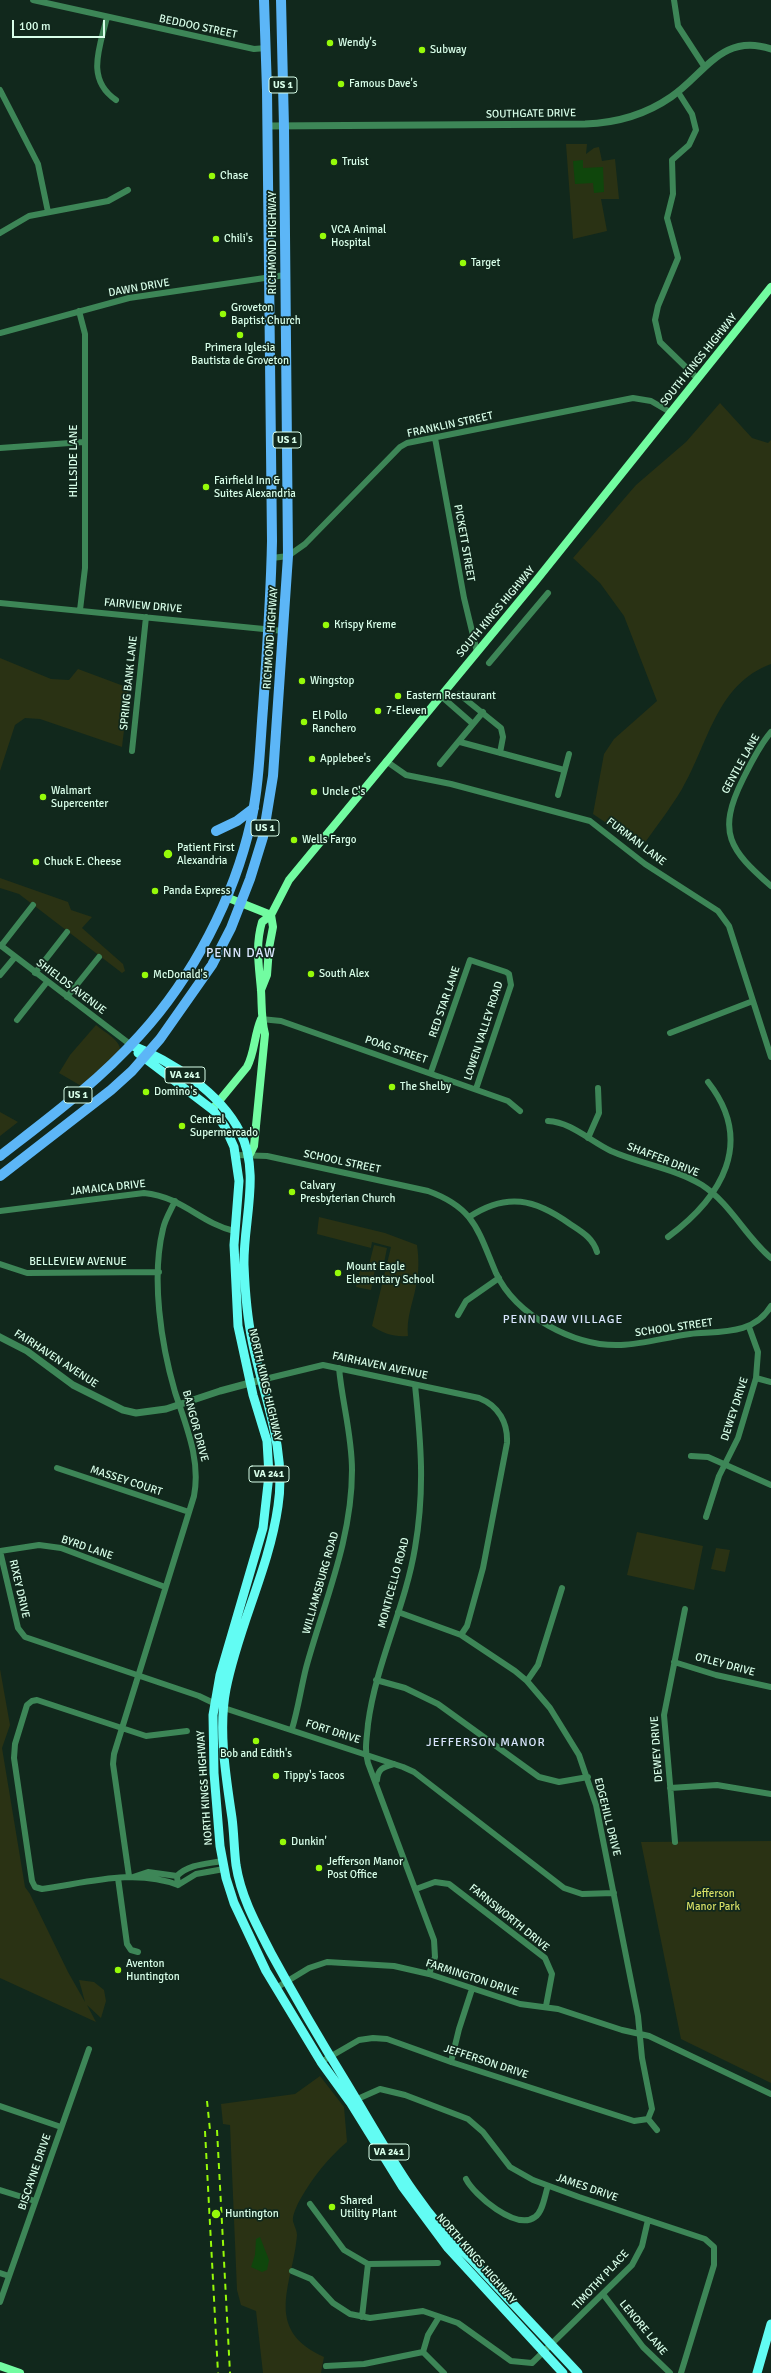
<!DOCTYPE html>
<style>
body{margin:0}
#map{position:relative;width:771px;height:2373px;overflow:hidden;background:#11281c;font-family:Signika,sans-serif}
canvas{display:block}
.scale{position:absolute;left:12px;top:20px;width:93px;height:18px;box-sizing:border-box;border:2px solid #d8fee9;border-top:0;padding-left:5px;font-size:12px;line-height:14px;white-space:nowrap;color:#d8fee9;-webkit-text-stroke:3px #11281c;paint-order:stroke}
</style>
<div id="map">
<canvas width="771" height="2373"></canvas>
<div class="scale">100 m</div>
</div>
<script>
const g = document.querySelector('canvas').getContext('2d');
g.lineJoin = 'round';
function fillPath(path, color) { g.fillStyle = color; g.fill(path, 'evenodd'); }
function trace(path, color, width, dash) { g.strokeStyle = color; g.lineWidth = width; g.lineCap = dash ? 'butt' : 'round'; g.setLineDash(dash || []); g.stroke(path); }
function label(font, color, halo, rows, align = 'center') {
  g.font = font + ' Signika,sans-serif'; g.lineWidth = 3.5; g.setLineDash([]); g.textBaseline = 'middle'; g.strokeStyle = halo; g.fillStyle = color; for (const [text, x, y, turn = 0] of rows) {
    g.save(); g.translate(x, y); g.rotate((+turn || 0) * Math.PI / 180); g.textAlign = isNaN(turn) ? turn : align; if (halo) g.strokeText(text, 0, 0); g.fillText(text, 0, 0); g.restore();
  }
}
fillPath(new Path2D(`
 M566,144h21l-1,10 8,-6 5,-1 3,14 13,-2 4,40h-18l6,32 -34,8z
 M720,403l32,35 16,5 3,-3v224c-55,20 -63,81 -89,125 -12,20 -27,39 -40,58l-49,-33 11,-60 10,-15 43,-38 -33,-85 -24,-33 -27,-25 63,-73 50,-43z
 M0,658l51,21 18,1 9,-11 51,19 -7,59 -82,-28 -15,-1 -10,7 -15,46z
 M0,878l68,24 3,8 21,7 -10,11 41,36 2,7 -3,2 -103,-79 -19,-6z
 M96,1025c8,7 27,16 24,28l-37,34 -24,-14 11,-18z
 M0,1112l18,10 -18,14z
 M319,1217l66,16 32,12c2,14 2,27 -1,41 -3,17 -10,32 -8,50 -14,1 -24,-2 -36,-10l19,-79 -19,-5 -1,6 -54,-14z
 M374,1245l13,3 -4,20 -14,-3z
 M361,1266l14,3 -4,21 -15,-3z
 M637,1532l66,14 -9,44 -67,-15z
 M716,1548l14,2 -5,22 -14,-3z
 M0,1669l10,56 -8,23 23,139 5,7 38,78 17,30 -6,-22 15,2 10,8 2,11 -5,17 -14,-13 9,17 -96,-44z
 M771,1841v242l-90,-44 -40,-197z
 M320,2076l24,31 3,35c-18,15 -34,35 -46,56 -3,5 -9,17 -8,23 1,5 4,9 4,14 -4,50 -35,94 27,122l-3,16h-58l-7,-62 -15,-6 -4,-15 -7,-165 -7,-1 -2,-20 74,-10z`), '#2a3214');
fillPath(new Path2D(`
 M583,160v8l20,-1 1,25 -10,1 -1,-10 -18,1 -2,-23z
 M260,2237l9,23 -2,10 -5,2 -11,-5 4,-12 1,-16z`), '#0f460c');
trace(new Path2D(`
 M33,0l221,49 12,-1
 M674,0l4,26 26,40
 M107,17c-7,30 -22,62 9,83
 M0,90l38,74 10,48
 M678,92l14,22 4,16 -7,15 -17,15 1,34 -6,24 11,40 -20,48 -3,14 5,22 38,37
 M0,233l29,-17 79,-15 20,-11
 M79,311l6,23v234l-5,42
 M0,333l129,-35 156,-23
 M435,438l29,160 13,54
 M0,448l84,-6
 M272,558l16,-2 17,-12 95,-97 7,-4 226,-45 18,3 19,11
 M0,603l284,28
 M489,663l59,-70
 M459,694l42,34 2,9 -3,16
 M441,696l32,28
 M771,732c-12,14 -20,31 -28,47 -27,54 -13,71 28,107
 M460,742l104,28
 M132,751l14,-134
 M386,761l20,14 45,9 139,37 55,43 73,47 11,15 42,131
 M440,764l43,-52
 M558,795l11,-41
 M0,945l131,100
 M1,946l32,-41
 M35,973l32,-41
 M0,975l15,-18
 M67,997l32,-40
 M261,1019l20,2 227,80 12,10
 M17,1020l30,-38
 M670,1033l83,-32
 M431,1072l39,-112 36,12 3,2 2,11 -35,104
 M548,1121c23,1 42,20 63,30 29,13 63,17 91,34 29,19 43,51 69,73
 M588,1138l11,-25 -1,-25
 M236,1155l31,1 161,35c47,17 50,40 68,82 20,43 79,74 125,72 23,-1 46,-8 69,-11 30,-3 64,1 81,-28
 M0,1211l144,-18c39,4 56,30 90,38
 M469,1217c38,-25 66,-18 101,7 12,8 23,14 27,28
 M668,1237c54,-40 87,-95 40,-155
 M0,1264l27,9 132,-1
 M458,1315l8,-14 33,-23
 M756,1378l15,4
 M261,1380l62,-15 156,33c20,8 29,25 28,45l-24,125 -16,58 -6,9
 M415,1385c6,58 10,105 0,163 -10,60 -39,115 -47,176 -1,14 -4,25 0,39l66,177 1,17 -6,17
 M691,1456l17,1 63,28
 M57,1468l132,44
 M706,1517l13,-41 19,-38 18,-60 2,-26 -9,-25
 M0,1551l18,77 7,9 174,59 25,12 179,59 11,5 150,116 18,6 32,-1
 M0,1551l39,-6 22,3 104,39
 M398,1612l63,23 54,36 12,10 23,27 29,47 17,50 42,211 4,42 10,51 -4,10
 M674,1662l42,13 55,12
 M376,1680l29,8 33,16 101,73 20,5 29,-5
 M527,1681l11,-16 24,-77
 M292,1729c6,-20 9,-41 14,-61 18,-66 46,-128 46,-198 0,-35 -10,-68 -13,-102
 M377,1780c1,-12 7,-13 17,-16
 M670,1788l47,-3 54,9
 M675,1842l-11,-127 21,-106
 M129,1876l-16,-112 1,-10 80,-258c7,-36 -8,-70 -19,-104 -14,-48 -24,-114 -12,-163 2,-10 8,-19 12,-28
 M133,1877l15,-5 29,4
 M118,1878l9,66 4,6 7,2
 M178,1885c-43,-17 -92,-2 -136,4l-7,-2 -3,-6 -18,-123 1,-14 12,-39 5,-4 5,-1 109,36 41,-5
 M178,1885l-1,-9c12,-12 30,-12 45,-15
 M178,1885l18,-11 28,-5
 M416,1889l19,-7 14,2 96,74 7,16 -6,32
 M276,1988l33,-20 18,-6 67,4 35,8 91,30 38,5 64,21 27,6 122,58
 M321,2062l38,-22 14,-2 14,1 64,23 183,59 14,-2
 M451,2062l8,-33 13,-40
 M353,2101l27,-12 25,6 63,24 15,13 27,35 23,13 46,17 126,42 9,8v18l-33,108
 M0,2106l61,21
 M648,2119l9,11
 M466,2179c8,16 50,52 69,38 8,-5 10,-23 13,-31
 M0,2190l35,11
 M310,2204l34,46 24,14 70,-1
 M292,2271l19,8 22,24 17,11 20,4 53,-7 35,12 53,38 21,2 100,-98 10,-19 6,-26
 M0,2273l9,3
 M603,2294l40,53 27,26
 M0,2302l89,-253
 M362,2317l6,-53
 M423,2352l5,-17 11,-18
 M326,2366l38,-2 59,-12 21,21`), '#3d8657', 6);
trace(new Path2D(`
 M267,126l318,-2c31,-1 60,-9 86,-27 33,-22 51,-65 100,-48
 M0,1337l27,14 46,34 50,25 13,3 30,-4 54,-18 41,-11`), '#3d8657', 7);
trace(new Path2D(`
 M226,897l45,18
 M261,990l6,-15 2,-27 4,-21 -2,-12 18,-35 246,-298 236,-295
 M215,1106l32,-39c8,-15 7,-32 14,-48
 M250,1154l4,-8 11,-112c-4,-15 -3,-28 -4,-44 -2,-24 -6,-44 1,-68l9,-7
 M0,2366l20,7`), '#72fca1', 8);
trace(new Path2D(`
 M131,1045c40,16 89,47 109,87 21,40 3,90 4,133 1,25 3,51 8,75 11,56 35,108 26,166 -9,63 -40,121 -52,183 -8,41 0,88 6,129 2,15 2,31 4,47 5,32 20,59 35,88 24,44 49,87 75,129 37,61 72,129 125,177l107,114
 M138,1053l75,57 12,17 9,20 5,34 -5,64 4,81 15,69 14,46 2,34 -6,53 -43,147 -7,40 1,58 6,73 6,32 8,25 32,68 55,91 29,40 52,84 46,62 115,125
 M757,2373l14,-49`), '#62fcf3', 9);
trace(new Path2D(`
 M216,831l21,-10 17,-13
 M0,1156c49,-38 98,-74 140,-121 53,-58 94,-137 111,-213 8,-37 9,-76 12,-114 4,-56 8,-111 9,-167l-5,-451 -3,-90
 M0,1176l111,-86 21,-19 28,-32 52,-74 19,-37 19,-49 13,-42 10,-61 15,-220 -4,-429 -3,-127`), '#5cb6f7', 10);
trace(new Path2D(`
 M207,2101l3,29
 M217,2130l13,243
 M205,2131l13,242`), '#96fa09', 2, [6, 5]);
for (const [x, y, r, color] of [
 [330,43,4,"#96fa09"],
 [422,50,4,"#96fa09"],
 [341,84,4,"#96fa09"],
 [334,162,4,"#96fa09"],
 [212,176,4,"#96fa09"],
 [323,236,4,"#96fa09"],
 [216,239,4,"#96fa09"],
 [463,263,4,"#96fa09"],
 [223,314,4,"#96fa09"],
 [240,335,4,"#96fa09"],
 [206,487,4,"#96fa09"],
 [326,625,4,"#96fa09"],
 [302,681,4,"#96fa09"],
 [398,696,4,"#96fa09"],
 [378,711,4,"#96fa09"],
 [304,722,4,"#96fa09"],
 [312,759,4,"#96fa09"],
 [314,792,4,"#96fa09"],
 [43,797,4,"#96fa09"],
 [294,840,4,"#96fa09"],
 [168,854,5,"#96fa09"],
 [36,862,4,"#96fa09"],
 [155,891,4,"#96fa09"],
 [311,974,4,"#96fa09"],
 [145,975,4,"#96fa09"],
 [392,1087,4,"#96fa09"],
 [146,1092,4,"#96fa09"],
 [182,1126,4,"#96fa09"],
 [292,1192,4,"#96fa09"],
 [338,1273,4,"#96fa09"],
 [256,1741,4,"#96fa09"],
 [276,1776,4,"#96fa09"],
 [283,1842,4,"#96fa09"],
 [319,1868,4,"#96fa09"],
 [118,1970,4,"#96fa09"],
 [332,2207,4,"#96fa09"],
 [216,2214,5,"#96fa09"]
]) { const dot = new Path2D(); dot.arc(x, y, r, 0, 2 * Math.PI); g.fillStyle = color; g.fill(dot); trace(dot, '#11281c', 1.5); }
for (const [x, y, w] of [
 [283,85,28],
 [287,440,28],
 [265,828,28],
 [185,1075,40],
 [78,1095,28],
 [269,1474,40],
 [389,2152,40]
]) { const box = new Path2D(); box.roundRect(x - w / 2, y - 8, w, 16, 3); g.fillStyle = '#11281c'; g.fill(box); trace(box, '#d8fee9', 1); }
label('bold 10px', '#d8fee9', null, [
 ["US 1",283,85],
 ["US 1",287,440],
 ["US 1",265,828],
 ["VA 241",185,1075],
 ["US 1",78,1095],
 ["VA 241",269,1474],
 ["VA 241",389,2152]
]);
label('11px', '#d8fee9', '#11281c', [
 ["BEDDOO STREET",198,27,12],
 ["SOUTHGATE DRIVE",531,114,-1],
 ["RICHMOND HIGHWAY",273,243,-90],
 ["DAWN DRIVE",139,288,-10],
 ["SOUTH KINGS HIGHWAY",699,360,-51],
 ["FRANKLIN STREET",450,425,-12],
 ["HILLSIDE LANE",74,461,-90],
 ["PICKETT STREET",464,543,80],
 ["FAIRVIEW DRIVE",143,606,5],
 ["SOUTH KINGS HIGHWAY",496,612,-50],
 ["RICHMOND HIGHWAY",271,638,-86],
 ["SPRING BANK LANE",129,683,-84],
 ["GENTLE LANE",741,764,-61],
 ["FURMAN LANE",636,842,37],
 ["SHIELDS AVENUE",71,987,37],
 ["RED STAR LANE",445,1002,-71],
 ["LOWEN VALLEY ROAD",484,1031,-72],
 ["POAG STREET",396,1050,19],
 ["SHAFFER DRIVE",663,1160,21],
 ["SCHOOL STREET",342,1162,12],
 ["JAMAICA DRIVE",108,1188,-6],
 ["BELLEVIEW AVENUE",78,1262],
 ["SCHOOL STREET",674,1328,-8],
 ["FAIRHAVEN AVENUE",56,1359,33],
 ["FAIRHAVEN AVENUE",380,1366,12],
 ["NORTH KINGS HIGHWAY",265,1385,77],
 ["DEWEY DRIVE",735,1409,-72],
 ["BANGOR DRIVE",195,1426,75],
 ["MASSEY COURT",126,1481,18],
 ["BYRD LANE",87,1548,19],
 ["WILLIAMSBURG ROAD",321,1583,-74],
 ["MONTICELLO ROAD",394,1583,-75],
 ["RIXEY DRIVE",19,1589,77],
 ["OTLEY DRIVE",725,1665,15],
 ["FORT DRIVE",333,1732,18],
 ["DEWEY DRIVE",657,1749,-94],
 ["NORTH KINGS HIGHWAY",205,1788,-94],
 ["EDGEHILL DRIVE",607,1817,76],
 ["FARNSWORTH DRIVE",509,1918,39],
 ["FARMINGTON DRIVE",472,1978,18],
 ["JEFFERSON DRIVE",486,2062,18],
 ["BISCAYNE DRIVE",35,2172,-71],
 ["JAMES DRIVE",587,2188,19],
 ["NORTH KINGS HIGHWAY",476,2259,49],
 ["TIMOTHY PLACE",601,2280,-47],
 ["LENORE LANE",643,2328,50]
]);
label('11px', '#d8fee9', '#11281c', [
 ["Wendy's",338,43],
 ["Subway",430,50],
 ["Famous Dave's",349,84],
 ["Truist",342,162],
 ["Chase",220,176],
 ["VCA Animal",331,230],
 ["Hospital",331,243],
 ["Chili's",224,239],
 ["Target",471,263],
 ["Groveton",231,308],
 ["Baptist Church",231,321],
 ["Primera Iglesia",240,348,"center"],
 ["Bautista de Groveton",240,361,"center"],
 ["Fairfield Inn &",214,481],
 ["Suites Alexandria",214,494],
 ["Krispy Kreme",334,625],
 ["Wingstop",310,681],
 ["Eastern Restaurant",406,696],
 ["7-Eleven",386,711],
 ["El Pollo",312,716],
 ["Ranchero",312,729],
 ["Applebee's",320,759],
 ["Walmart",51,791],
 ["Supercenter",51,804],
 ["Uncle C's",322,792],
 ["Wells Fargo",302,840],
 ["Patient First",177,848],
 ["Alexandria",177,861],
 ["Chuck E. Cheese",44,862],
 ["Panda Express",163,891],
 ["South Alex",319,974],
 ["McDonald's",153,975],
 ["The Shelby",400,1087],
 ["Domino's",154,1092],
 ["Central",190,1120],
 ["Supermercado",190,1133],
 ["Calvary",300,1186],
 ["Presbyterian Church",300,1199],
 ["Mount Eagle",346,1267],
 ["Elementary School",346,1280],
 ["Bob and Edith's",256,1754,"center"],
 ["Tippy's Tacos",284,1776],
 ["Dunkin'",291,1842],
 ["Jefferson Manor",327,1862],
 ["Post Office",327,1875],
 ["Aventon",126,1964],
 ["Huntington",126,1977],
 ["Shared",340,2201],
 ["Utility Plant",340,2214],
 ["Huntington",225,2214]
], 'left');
label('11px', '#d6de65', '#11281c', [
 ["Jefferson",713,1894],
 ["Manor Park",713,1907]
]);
g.letterSpacing = '1px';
label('12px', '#dae6fe', '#11281c', [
 ["PENN DAW VILLAGE",563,1320],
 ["JEFFERSON MANOR",486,1743]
]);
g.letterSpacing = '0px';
g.letterSpacing = '1px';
label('13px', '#dae6fe', '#11281c', [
 ["PENN DAW",241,954]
]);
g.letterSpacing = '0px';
</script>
